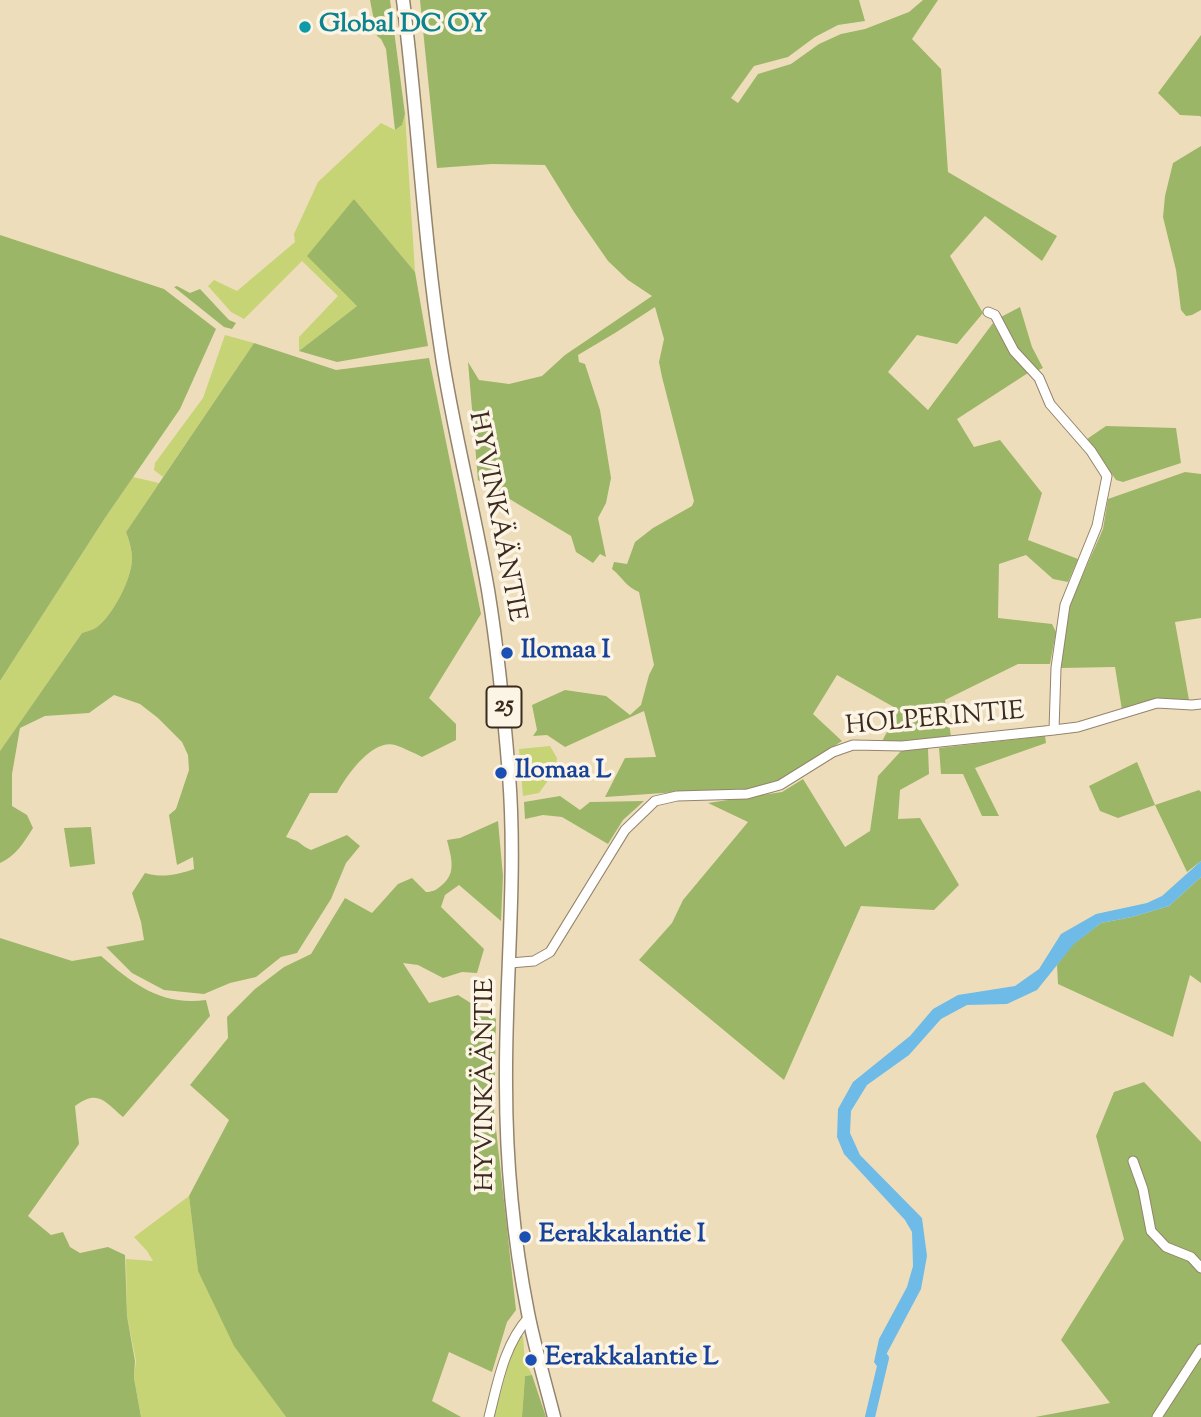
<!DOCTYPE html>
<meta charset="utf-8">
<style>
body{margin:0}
canvas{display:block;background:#edb}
</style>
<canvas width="1201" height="1417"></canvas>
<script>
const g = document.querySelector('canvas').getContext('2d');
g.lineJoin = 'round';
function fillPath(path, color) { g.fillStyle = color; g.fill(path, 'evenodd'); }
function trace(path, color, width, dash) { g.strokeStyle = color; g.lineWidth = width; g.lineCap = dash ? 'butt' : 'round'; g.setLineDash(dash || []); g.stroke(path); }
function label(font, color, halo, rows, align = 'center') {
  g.font = font + ' "Sorts Mill Goudy",serif'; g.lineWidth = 7; g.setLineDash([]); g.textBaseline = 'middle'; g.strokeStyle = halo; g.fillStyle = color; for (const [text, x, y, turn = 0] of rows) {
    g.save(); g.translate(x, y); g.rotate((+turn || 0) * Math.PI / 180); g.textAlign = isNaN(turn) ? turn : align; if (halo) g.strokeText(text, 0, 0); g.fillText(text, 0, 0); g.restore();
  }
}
fillPath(new Path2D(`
 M405,114l10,158 -61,-73 3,107 -58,45v-14l39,-41 -36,-35 -58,58 -13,-7 -23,-26 6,-6 23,11 58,-49 -1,-8 24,-52 63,-59 14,7 7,-5z
 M225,335l29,8 -91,134 -9,-7 1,-7 48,-65z
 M133,477l26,6 -33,49c3,8 6,17 6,27 0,19 -19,56 -35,68 -4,3 -10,4 -15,6l-82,118v-70l105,-163z
 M550,746l7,12 -2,13 -16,22 -16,3 -4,-47z
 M189,1196l9,75 77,131 11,15h-145l-7,-39 2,-17 -9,-45 -1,-57 27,2 -6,-10 -13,-14z
 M520,1336h3l2,26 7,13 -7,1 -3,41h-28l18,-65z`), '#c6d476');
fillPath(new Path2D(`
 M370,0h20l15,114 -3,11 -7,5 -9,-81 -5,-10 -4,-3z
 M420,0h439l6,21 -27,4 -23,12 -27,20 -34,9 -23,32 7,5 20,-29 33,-10 28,-20 22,-10 24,-5 44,-17 14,-12h15l-26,39 29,30 7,103 109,64 -15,25 -57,-45 -35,40 33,57 -26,31 -40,-9 -29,37 40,38 65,-87 17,30 18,20 -71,46 17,28 26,-7 42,53 -14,47 50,19 -10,23 -15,-3 -27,-24 -27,9 -1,54 54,6 4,8 -6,32h-32l-73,36 6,36 -70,7 18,-33 -62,-35 -24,39 29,27 -63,41 -32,9 -69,1 -73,5 20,-39 31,-1 -12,-46 -79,36 -18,-12 -14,1 4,-6 -5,-25 33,-15 41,6 24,19 11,-10 8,-30 5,-10 -15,-73c-14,-6 -15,-13 -27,-23l2,-7 13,2 8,-22 18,-14 39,-22 2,-5 -32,-124 -3,-15 5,-23 -9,-32 -40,26 -37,22 1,7 6,2 15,46 11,68 -5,25 -8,15 8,39 -6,-3 -7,9 -17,-11 -5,-16 -93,-56 -10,-118 11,18 30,4 33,-8 23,-21 87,-59 -24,-16 -20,-19 -34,-49 -29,-47 -53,-1 -55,4z
 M1201,35v82l-1,-1 -20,-1 -22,-22z
 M1201,146v164l-9,5 -6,1 -5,-6 -5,-40 -13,-53 2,-21 8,-33z
 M354,199l61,73 13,74 -91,16 -38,-11 58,-45 -50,-50z
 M0,235l164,54 52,40 -36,80 -75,109 -105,163z
 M177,286l13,7 10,-4 29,31 7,3 -4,6 -8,-2 -50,-40z
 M1020,307l12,40 11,21 -7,3 -20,-22 -15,-32z
 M254,343l82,27 93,-12 52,256 -52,84 27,26v16l-34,17c-8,-4 -18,-9 -27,-12 -23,-6 -48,30 -58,48h-27l-24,44 11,4 8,6 6,3 36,-15 13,11 -14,17 -15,36 -34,54 -16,4 -25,20 -26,6 -26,11 -40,-4 -32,-17 -26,-26 38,-7 -3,-18 -9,-29 13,-20c18,5 31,2 49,-4l-1,-12 -16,8 -8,-50 7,-6 13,-39 -1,-15 -6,-13 -24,-24 -18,-14 -26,-9 -25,18 -44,3 -25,12 -8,46v32l15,9 6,13c-8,13 -18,29 -33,35v-112l82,-118c5,-2 11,-3 15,-6 16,-12 35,-49 35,-68 0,-10 -3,-19 -6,-27z
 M1106,426l70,2 5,35 -58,19 -7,-2 -29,-41z
 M1185,472l16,2v144l-26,4 14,78 -32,-2 -35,12 -7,-43 -55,1 10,-64 33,-75 5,-30z
 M1045,736l1,7 -71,25 24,48h-17l-19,-42h-22l-2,-26z
 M928,748l1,26 -29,16 -2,29 22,-1 39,67 -25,25 -73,-4 -77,174 -145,-120 33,-37 11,-23 65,-78 -40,-19 74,-11 21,-13 42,68 25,-16 8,-55 24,-26z
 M1137,762l18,43 44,-15 2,2v69l-14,11 -32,-67 -37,13 -18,-7 -11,-25z
 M560,796l20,14 10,-8 54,-1 -21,19 -15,24 -46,-27 -19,-2 -18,4 -1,-17z
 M498,821l5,55 -2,45 -42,-36 -14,10 -4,12 43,42 -7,24 -15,-1 -19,6 -25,-13 -15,-2 26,40 29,-8 38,24 -2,92 22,199 -9,12 -15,50 -43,-20 -17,49 29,16h-175l-52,-71 -36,-75 -9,-75 40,-76 -39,-35 38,-47 -1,-21 28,-28 29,-22 27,-13 34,-56 27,15 26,-29 14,-6 14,14c7,0 10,-2 16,-7 15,-12 9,-28 5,-45l13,-2z
 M91,827l4,37 -25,3 -6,-39z
 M1201,877v106l-11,-8 -17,62 -115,-53 -1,-19 15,-20 29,-22 31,-6 37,-11z
 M0,938l72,23 29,-5c32,28 60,50 105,44l4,16 -87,101c-19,-16 -25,-28 -48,-11l4,38 -51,72 23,19 12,-3 7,15 10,6 28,-6 17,8 2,61 8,45 -1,17 7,39h-141z
 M1144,1082l57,60v275h-166l75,-14 -49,-63 63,-101 -28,-103 18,-44z
 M532,1375l14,42h-24l3,-41z`), '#9cb667');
fillPath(new Path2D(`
 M1201,861v16l-32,29 -37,11 -31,6 -27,21 -37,46 -30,14 -40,1 -26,14 -32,36 -42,30 -16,26 -1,22 10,22 62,63 5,38 -6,33 -34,64 -6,19 -7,-10 5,-23 28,-52 6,-21 -1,-34 -7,-12 -61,-66 -7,-17 1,-28 15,-27 57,-46 23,-27 25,-14 57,-9 24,-17 22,-35 35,-20 51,-11 15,-7z`), '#6ebbe8');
trace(new Path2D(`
 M870,1417l14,-59`), '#6ebbe8', 10);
const minor = new Path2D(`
 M988,312l7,3 19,36 25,27 11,26 41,47 16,25 -10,50 -32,79 -9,63 -2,62
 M510,963l24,-2 16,-9 75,-122 30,-29 22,-5 70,-2 33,-9 53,-33 20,-7 49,1 152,-16 24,-3 79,-24 35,2 9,-1
 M1133,1161l10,28 8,42 15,16 25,10 10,11
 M489,1417c9,-35 15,-72 40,-100
 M1157,1417l44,-68`);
const highway = new Path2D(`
 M403,0c15,116 20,234 38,350 12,80 33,159 47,240 10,61 16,123 21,185 8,103 -4,206 -3,309 0,77 7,153 22,229 7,35 17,69 26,104`);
trace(minor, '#94846c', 11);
trace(highway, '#94846c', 15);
trace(minor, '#fff', 9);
trace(highway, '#fff', 12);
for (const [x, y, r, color] of [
 [305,27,7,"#0f9aa8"],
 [507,653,7,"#1a4fb4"],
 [501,773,7,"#1a4fb4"],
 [525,1237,7,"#1a4fb4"],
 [531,1360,7,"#1a4fb4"]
]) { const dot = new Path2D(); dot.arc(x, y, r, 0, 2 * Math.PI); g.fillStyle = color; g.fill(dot); trace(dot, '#fcf5e5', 2.5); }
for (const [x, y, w] of [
 [504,707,35]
]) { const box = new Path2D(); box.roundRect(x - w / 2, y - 20.5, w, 41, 5); g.fillStyle = '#fcf5e5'; g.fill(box); trace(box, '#3b2a1e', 2); }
label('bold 24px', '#3b2a1e', null, [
 ["25",504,707]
]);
label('bold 26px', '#0d838f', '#fcf5e5', [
 ["Global DC OY",319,27]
], 'left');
label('26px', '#3b2a1e', '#fcf5e5', [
 ["HYVINKÄÄNTIE",495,517,79],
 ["HOLPERINTIE",935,721,-5],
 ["HYVINKÄÄNTIE",488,1085,-90]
]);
label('bold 26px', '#164399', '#fcf5e5', [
 ["Ilomaa I",521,653],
 ["Ilomaa L",515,773],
 ["Eerakkalantie I",539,1237],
 ["Eerakkalantie L",545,1360]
], 'left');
</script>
